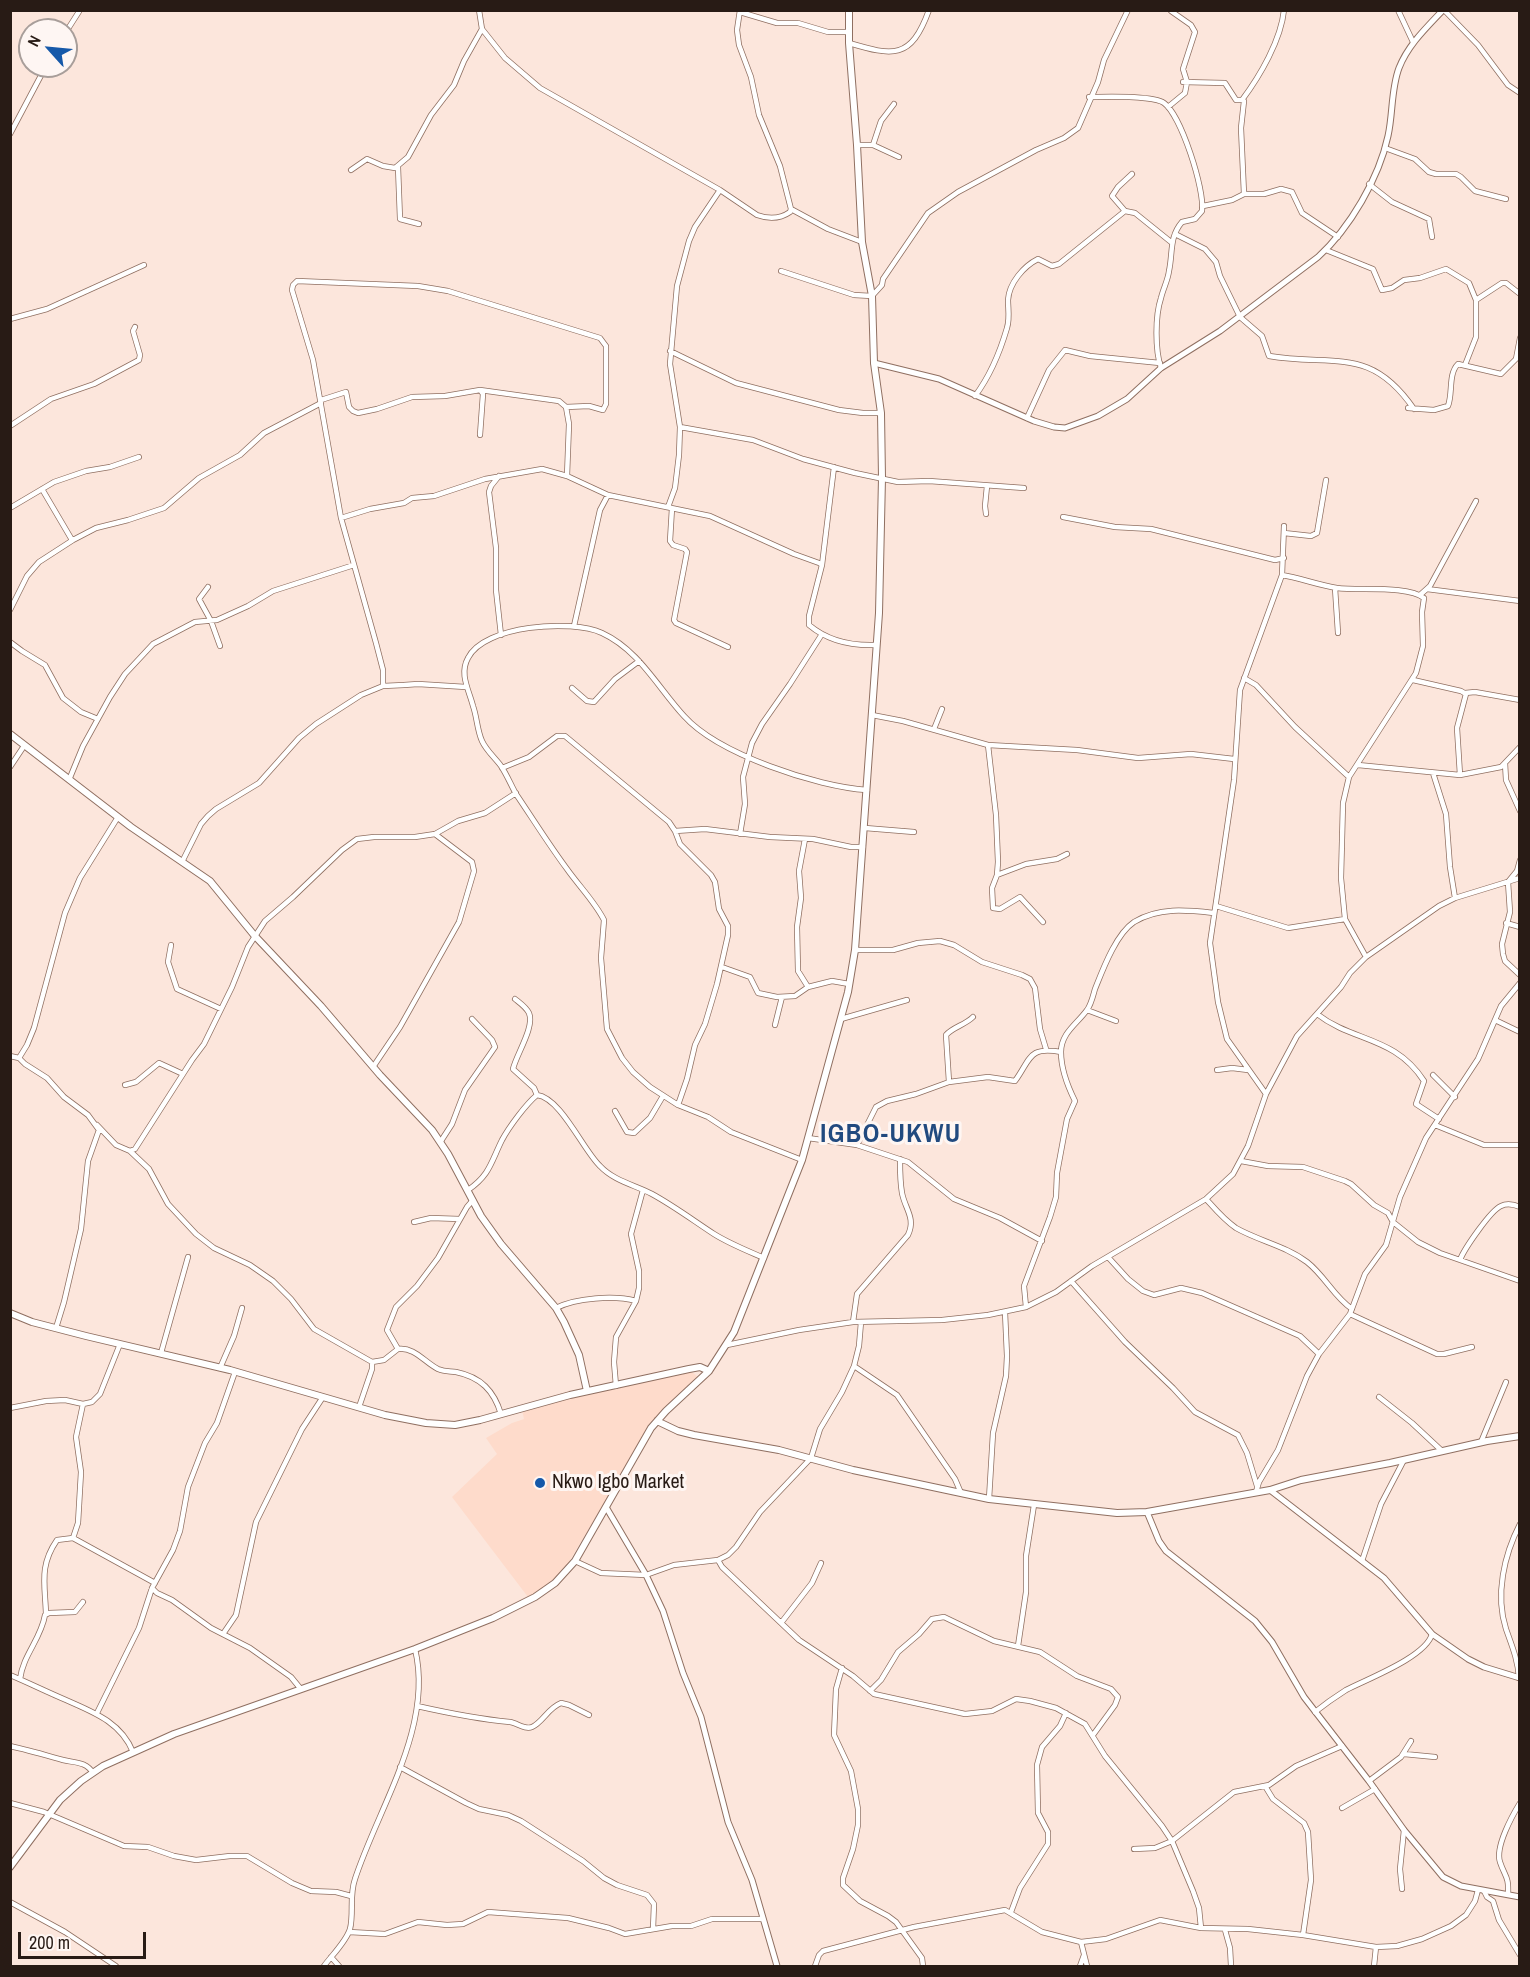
<!DOCTYPE html>
<style>
body{margin:0}
#map{position:relative;width:1530px;height:1977px;overflow:hidden;background:#fce6dc;font-family:"Archivo Narrow",sans-serif}
canvas{display:block}
.frame{position:absolute;inset:0;border:12px solid #281b15;pointer-events:none}
.north{position:absolute;left:18px;top:18px;width:60px;height:60px;box-sizing:border-box;background:#fef6f3;border:2px solid #a89e9a;border-radius:50%;rotate:297deg;font-size:16px;font-weight:700;line-height:24px;text-align:center;color:#281b15}
.north::after{content:'';display:block;margin:auto;width:21px;height:27px;background:#1659a9;clip-path:polygon(50% 0,100% 100%,50% 72%,0 100%)}
.scale{position:absolute;left:18px;top:1932px;width:128px;height:27px;box-sizing:border-box;border:3px solid #281b15;border-top:0;padding-left:8px;font-size:18px;line-height:21px;white-space:nowrap;color:#281b15;-webkit-text-stroke:4px #fef6f3;paint-order:stroke}
</style>
<div id="map">
<canvas width="1530" height="1977"></canvas>
<div class="frame"></div>
<div class="north">N</div>
<div class="scale">200 m</div>
</div>
<script>
const g = document.querySelector('canvas').getContext('2d');
g.lineJoin = 'round';
function fillPath(path, color) { g.fillStyle = color; g.fill(path, 'evenodd'); }
function trace(path, color, width, dash) { g.strokeStyle = color; g.lineWidth = width; g.lineCap = dash ? 'butt' : 'round'; g.setLineDash(dash || []); g.stroke(path); }
function label(font, color, halo, rows, align = 'center') {
  g.font = font + ' "Archivo Narrow",sans-serif'; g.lineWidth = 6; g.setLineDash([]); g.textBaseline = 'middle'; g.strokeStyle = halo; g.fillStyle = color; for (const [text, x, y, turn = 0] of rows) {
    g.save(); g.translate(x, y); g.rotate((+turn || 0) * Math.PI / 180); g.textAlign = isNaN(turn) ? turn : align; if (halo) g.strokeText(text, 0, 0); g.fillText(text, 0, 0); g.restore();
  }
}
fillPath(new Path2D(`
 M691,1371l8,7 -31,27 -15,17 -89,148 -15,14 -21,13 -76,-100 45,-43 -11,-16 26,-15 12,-4 -2,-9 53,-15z`), '#fedbcb');
const minor = new Path2D(`
 M479,10l3,19 23,29 35,30 180,102 37,25c11,4 23,4 33,-3l1,-3
 M740,10l-3,20 2,15 12,32 8,38 21,51 11,43 37,20 34,13
 M1398,10l15,32
 M1444,10l34,35 30,40 12,8
 M740,12l37,11h21l30,9h21
 M66,32l14,-22
 M849,43c44,13 62,17 80,-33
 M1183,82l42,1 11,17h6c18,-24 39,-60 42,-90
 M1089,97c15,0 64,-2 75,6 17,12 41,87 38,108l-7,8 -13,3c-13,15 -9,31 -13,49 -1,9 -6,18 -8,27 -6,18 -6,52 0,70
 M1242,100l2,1 -3,27 3,66
 M1168,107l17,-14 2,-11 -4,-13 12,-37 -4,-7 -20,-14
 M10,134l36,-68
 M857,145h16l8,-24 13,-17
 M873,145l26,12
 M1385,148l30,11 14,13 7,2h20l5,3 14,14 31,8
 M398,167l2,52 19,5
 M351,170l16,-11 16,7 12,2 13,-11 23,-42 23,-30 10,-24 18,-32
 M1369,184l23,18 37,17 3,18
 M1203,206l29,-6 12,-6h20l17,-5 11,3 10,21 36,24
 M1125,211l-13,-15 6,-9 14,-13
 M1175,234l30,15 11,13 4,14 20,41 22,19 7,20c65,11 101,-11 145,53
 M1326,250l47,19 9,21 10,-2 12,-8 16,-2 26,-9 23,14 7,17v37l-11,28
 M781,271l73,24 18,1 10,-11 1,-6 45,-66 30,-21 78,-42 28,-12 14,-10 20,-46 6,-22 24,-50
 M1476,300l26,-17h4l14,11
 M10,319l37,-10 97,-44
 M670,351l66,32 103,27 24,3h18
 M480,390l79,11 7,6
 M975,396c15,-20 25,-44 32,-68 3,-10 1,-19 1,-28 1,-17 16,-34 30,-41l14,7 7,-2 66,-53 10,2 36,29
 M321,400l25,-8 3,15 4,4 5,2 19,-4 35,-12 33,-1 35,-6 3,4 -3,41
 M1408,408l26,2 14,-4c5,-13 0,-32 10,-42l43,10 15,-15 4,-21
 M1027,418l22,-48 16,-20 25,6 70,7
 M10,426l41,-27 43,-15 45,-24 1,-5 -7,-24 2,-4
 M680,427l73,13 50,19 52,14 43,9 31,-1 95,7
 M499,476l-8,10 -2,6 7,56v42l5,45
 M42,489l30,51
 M668,507l7,-19 4,-33 1,-28 -10,-63 7,-78 12,-45 6,-14 25,-37
 M10,508l44,-26 32,-11 24,-4 29,-10
 M672,508l-2,33 3,4 12,4 2,3 -13,68 2,3 52,24
 M986,514l-1,-8 2,-20
 M1063,517l52,10 36,2 124,31 9,-2
 M341,518l29,-9 34,-6 8,-5 22,-2 51,-17 57,-10 25,7 41,19 102,21 84,38 25,9 3,2 -13,51v9c19,16 42,21 67,20
 M1284,533l27,3 6,-3 9,-53
 M822,565l12,-98
 M1282,575c18,3 36,10 55,13 22,3 70,-3 87,10l-2,14 1,34 -7,27 -67,104 -6,26 -2,75 4,41 21,38
 M208,587l-9,12 12,22 9,25
 M1335,588l3,45
 M1427,589l93,12
 M1420,595l10,-9 46,-85
 M10,610l17,-34 12,-14 34,-22 23,-12 32,-8 36,-12 35,-30 41,-23 24,-22 57,-30
 M574,626l26,-116 8,-15
 M10,642l12,9 23,14 18,33 18,14 17,7
 M1244,678l12,7 39,42 54,50
 M1413,680l48,11 5,3 -9,34 3,47
 M383,686v-16l-7,-27 -35,-125 -28,-158 -21,-70 1,-5 4,-4 121,5 30,5 152,47 6,8v58l-3,6 -14,-4 -23,1 3,17 -2,52
 M572,688l15,13 7,1 21,-23 24,-18
 M1465,693l10,-1 45,8
 M872,715l31,6 85,24 8,70 2,47 -1,13 -5,13 1,20 7,1 20,-12 23,25
 M934,729l8,-20
 M988,745l89,5 61,8 53,-4 43,5
 M1505,763l1,17 14,31
 M1358,765l102,10 41,-8 19,-20
 M10,767l14,-21
 M502,768l27,-11 28,-21h8l104,86 6,9 30,-2 65,8 43,2 38,8h12
 M1433,773l13,41 4,53 5,31
 M69,780l14,-34 27,-49 15,-23 28,-30 42,-22 22,-2 31,-14 25,-15 81,-26
 M865,828l49,4
 M675,831l5,13 31,31 4,7 4,27 9,17v9l-11,49 -12,40 -10,21 -8,34 -9,26
 M740,834l5,-30 -2,-27 9,-34 10,-19 28,-40 32,-50
 M805,839l-6,32 2,27 -4,29 1,44 10,16
 M1520,860l-3,11 -9,11 2,30 -8,32 1,10 2,7 15,14
 M182,862l19,-38 7,-8 8,-7 43,-26 40,-45 17,-14 45,-29 22,-9 21,-1 14,-1 48,3
 M997,875l29,-11 31,-5 10,-5
 M1216,906l72,22 57,-9
 M1506,923l14,4
 M171,945l-3,17 9,27 44,20
 M855,950h38l25,-7 22,-2 14,4 28,17 40,13 8,4 5,9 5,41 6,20
 M722,967l28,10 8,16 19,4 18,-1 13,-9 24,-6 17,3
 M515,999c5,4 11,8 14,14 6,14 -13,42 -16,56l21,19 3,7c24,3 46,55 63,71 14,15 35,19 52,28 22,12 42,27 62,40 16,10 34,17 50,24
 M1087,1010l29,11
 M1317,1014c36,28 78,22 107,67l-8,23 23,15
 M841,1019l66,-19
 M1495,1020l25,12
 M775,1025l7,-28
 M10,1056l9,2 8,-13 7,-17 31,-115 15,-35 38,-61
 M19,1058l6,6 22,14 17,19 24,18 11,15 -11,31 -7,68 -17,73 -8,26
 M373,1067l27,-40 59,-105 15,-51 -2,-9 -37,-28
 M1217,1070l15,-2 16,2
 M1433,1075l22,22
 M949,1082l-3,-47c7,-8 19,-10 27,-18
 M125,1085l11,-3 23,-19 24,11
 M1266,1094l-39,-55 -9,-37 -8,-59 24,-163 6,-90 42,-115 2,-49
 M615,1111l12,21 7,1 16,-15 13,-22
 M97,1125l19,20 14,6 5,-2 57,-89 12,-16 28,-57 16,-40 17,-26 28,-24 49,-47 15,-11 17,-2h41l20,-3 23,-13 27,-8 31,-20
 M1435,1125l49,20h36
 M808,1138l49,7 51,17 46,37 46,19 42,23
 M441,1141l11,-17 13,-34 30,-43 -3,-7 -20,-21
 M857,1145l19,-38 11,-6 29,-7 33,-12 39,-5 27,4c16,-22 13,-35 46,-29
 M130,1151l19,18 19,35 28,30 18,14 36,17 23,16 18,18 23,30 58,33v7l-13,38
 M802,1160l-71,-28 -23,-15 -30,-12 -28,-18 -17,-15 -11,-14 -15,-29 -6,-71 3,-38c-9,-18 -25,-34 -37,-51 -18,-24 -34,-50 -51,-75 -5,-9 -9,-19 -15,-28 -6,-8 -15,-16 -19,-25 -5,-11 -5,-24 -9,-35 -4,-16 -14,-32 -5,-48 16,-33 104,-39 134,-25 37,17 56,55 82,83 34,38 133,71 183,74
 M1241,1161l27,5 35,1 42,14 6,3 23,21 14,8 5,9 25,20 22,11 80,28
 M468,1190c22,-15 23,-28 34,-50 7,-13 24,-36 35,-45
 M1206,1199c9,10 18,21 30,29 23,13 50,18 71,34 18,14 27,35 45,47
 M414,1222l17,-4 29,1
 M1108,1257l20,22 15,12 11,4 27,-7 21,5 98,43 19,18
 M1460,1260c4,-11 31,-50 41,-54 6,-3 12,-2 19,1
 M1071,1281l54,61 48,46 22,24 43,23 9,18 10,33
 M1026,1307l-2,-21 26,-69 6,-20 1,-24 10,-54 8,-18c-7,-14 -14,-33 -14,-49 0,-19 16,-28 26,-42 4,-5 6,-14 8,-21 8,-20 21,-55 39,-67 25,-15 52,-12 80,-9
 M556,1308c20,-10 58,-13 80,-7
 M1350,1314l87,40h7l28,-7
 M853,1322l4,-28 51,-59c8,-17 -3,-26 -6,-42 -2,-11 -2,-23 -2,-34
 M727,1345l72,-15 54,-8 89,-2 46,-5 38,-8 30,-15 36,-26 114,-67 27,-25 15,-28 18,-52 31,-58 44,-49 9,-14 16,-16 73,-51 16,-8 65,-20
 M398,1349l-11,-19 9,-23 21,-21 21,-28 29,-51 6,-7
 M161,1353l27,-96
 M372,1362l12,-2 14,-11c17,-2 26,13 40,20 7,3 12,2 18,3 25,5 38,19 45,42
 M854,1366l43,29 58,84 6,14
 M220,1368l14,-32 8,-28
 M616,1386l-2,-24 2,-25 20,-36 3,-13v-17l-8,-37 12,-44
 M1379,1397l33,26 30,28
 M10,1408l36,-7 19,-1 18,4 9,-2 8,-8 20,-50
 M1481,1442l25,-60
 M1256,1492l3,-10 19,-32 29,-74 12,-22 31,-40 15,-40 21,-29 14,-48 26,-59 52,-79 23,-53 19,-23
 M989,1499l4,-66 13,-57 1,-20 -2,-44
 M73,1538l5,-15 3,-51 -5,-35 7,-33
 M718,1560l4,7 77,73 54,36 21,18 91,20 27,-3 24,-12 14,2 26,7 29,16 20,32 57,70 10,15 21,50 6,17 2,20
 M575,1561l26,12 45,2 28,-10 44,-5 10,-5 8,-8 24,-35 51,-54 9,-29 22,-37 12,-26 5,-20 2,-24
 M1362,1561l19,-57 23,-44
 M152,1588l5,5 15,7 39,28 39,20 41,29 9,11
 M46,1614c-1,-30 -7,-48 11,-74l16,-2 82,45
 M781,1623l31,-40 9,-20
 M223,1634l13,-19 20,-93 46,-93 21,-32
 M1018,1646l8,-54v-36l8,-51
 M842,1668l-6,21 -2,46 17,36 7,38v16l-5,24 -10,29v7l17,16 28,15 8,6 26,36 1,8
 M10,1675c19,8 37,17 56,25 27,12 55,22 67,52
 M1519,1678c-1,-18 -7,-32 -13,-49 -11,-34 -2,-74 14,-105
 M20,1679c3,-24 21,-40 25,-64l4,-2 26,-1 8,-10
 M870,1691l11,-11 17,-28 21,-18 13,-15 12,-2 50,24 46,11 37,24 34,13 7,8 -3,8 -22,30
 M417,1706c31,7 61,13 93,16 7,1 15,8 22,5 11,-5 16,-19 29,-24l8,2 20,10
 M1315,1712c10,-8 20,-15 31,-22 21,-11 80,-33 86,-56
 M97,1713l42,-85 13,-40 21,-38 7,-19 8,-44 17,-44 12,-20 18,-51
 M10,1746c18,4 35,9 53,14 11,3 23,1 30,13
 M1404,1754l31,3
 M400,1767l66,36 13,6 29,6 13,6 62,40 21,17 13,7 30,10 7,9 -1,25
 M1369,1781l32,-24 10,-16
 M1265,1786l8,13 31,24 4,9 3,48 -8,55
 M10,1803l34,9 80,34 24,1 26,9 22,4 34,-4h17l45,27 19,8 25,1 15,4
 M1342,1808l33,-19
 M1134,1849l21,-1 17,-7 62,-49 35,-7 27,-19 46,-20
 M1402,1889l-2,-20 4,-39
 M1484,1891l3,6 6,4 6,19 21,35
 M1508,1894c1,-18 -3,-17 -8,-32 -5,-15 12,-46 20,-59
 M10,1902l55,30 51,34
 M1011,1912l9,-24 28,-44v-12l-10,-19 -1,-48 5,-18 18,-21 6,-13
 M1225,1930l5,18 1,18
 M349,1932l36,2 33,-12 29,3 16,-1 25,-12 80,6 41,10 16,6 47,-8h19l21,-7h51
 M1081,1942l6,24
 M331,1957l8,9
 M324,1966c8,-11 22,-24 26,-37 4,-16 -1,-33 5,-50 23,-71 79,-152 60,-230
 M815,1966l4,-11 4,-4 91,-24 91,-17 37,22 39,10 25,-3 54,-19 41,8 47,1 55,6 73,12 21,-1 25,-7 29,-13 15,-11 9,-14 3,-11
 M1080,1966l4,-11
 M1374,1966l2,-19`);
const tertiary = new Path2D(`
 M874,363l65,16 95,42 20,6 11,1 33,-12 29,-17 34,-31 59,-37 98,-74c32,-29 61,-79 70,-121 5,-22 3,-47 11,-68 9,-23 27,-40 44,-58
 M1270,1490l114,88 48,56 36,25 16,8 36,11
 M606,1507l40,68 17,36 20,62 18,44 27,105 24,58 25,86
 M1147,1512l12,29 7,10 89,70 17,21 32,55 65,84 35,49 39,47 18,9 59,11`);
const secondary = new Path2D(`
 M10,734l121,93 79,54 44,54 67,71 59,69 52,55 16,24 33,62 20,28 55,64 8,14 15,33 8,36
 M10,1313l22,9 54,14 144,34 155,45 41,8 29,2 25,-5 90,-25 119,-26 11,-2 9,4
 M657,1421l21,10 16,4 85,15 74,20 136,29 128,14 30,-1 123,-22 31,-10 89,-17 97,-22 33,-5
 M10,1867l50,-67 21,-19 22,-15 71,-32 241,-85 78,-31 42,-21 20,-14 20,-22 76,-133 15,-17 43,-40 25,-39 68,-172 46,-168 7,-42 24,-337 3,-135 -1,-65 -7,-50 -2,-67 -10,-54 -5,-97 -8,-102v-33`);
trace(minor, '#8f6f61', 6);
trace(tertiary, '#8f6f61', 7);
trace(secondary, '#8f6f61', 8);
trace(minor, '#fff', 4.5);
trace(tertiary, '#fff', 5);
trace(secondary, '#fff', 6);
for (const [x, y, r, color] of [
 [540,1483,6,"#1659a9"]
]) { const dot = new Path2D(); dot.arc(x, y, r, 0, 2 * Math.PI); g.fillStyle = color; g.fill(dot); trace(dot, '#fef6f3', 2); }
label('20px', '#281b15', '#fef6f3', [
 ["Nkwo Igbo Market",552,1483]
], 'left');
g.letterSpacing = '1.5px';
label('bold 26px', '#214a7f', '#fef6f3', [
 ["IGBO-UKWU",891,1135]
]);
g.letterSpacing = '0px';
</script>
